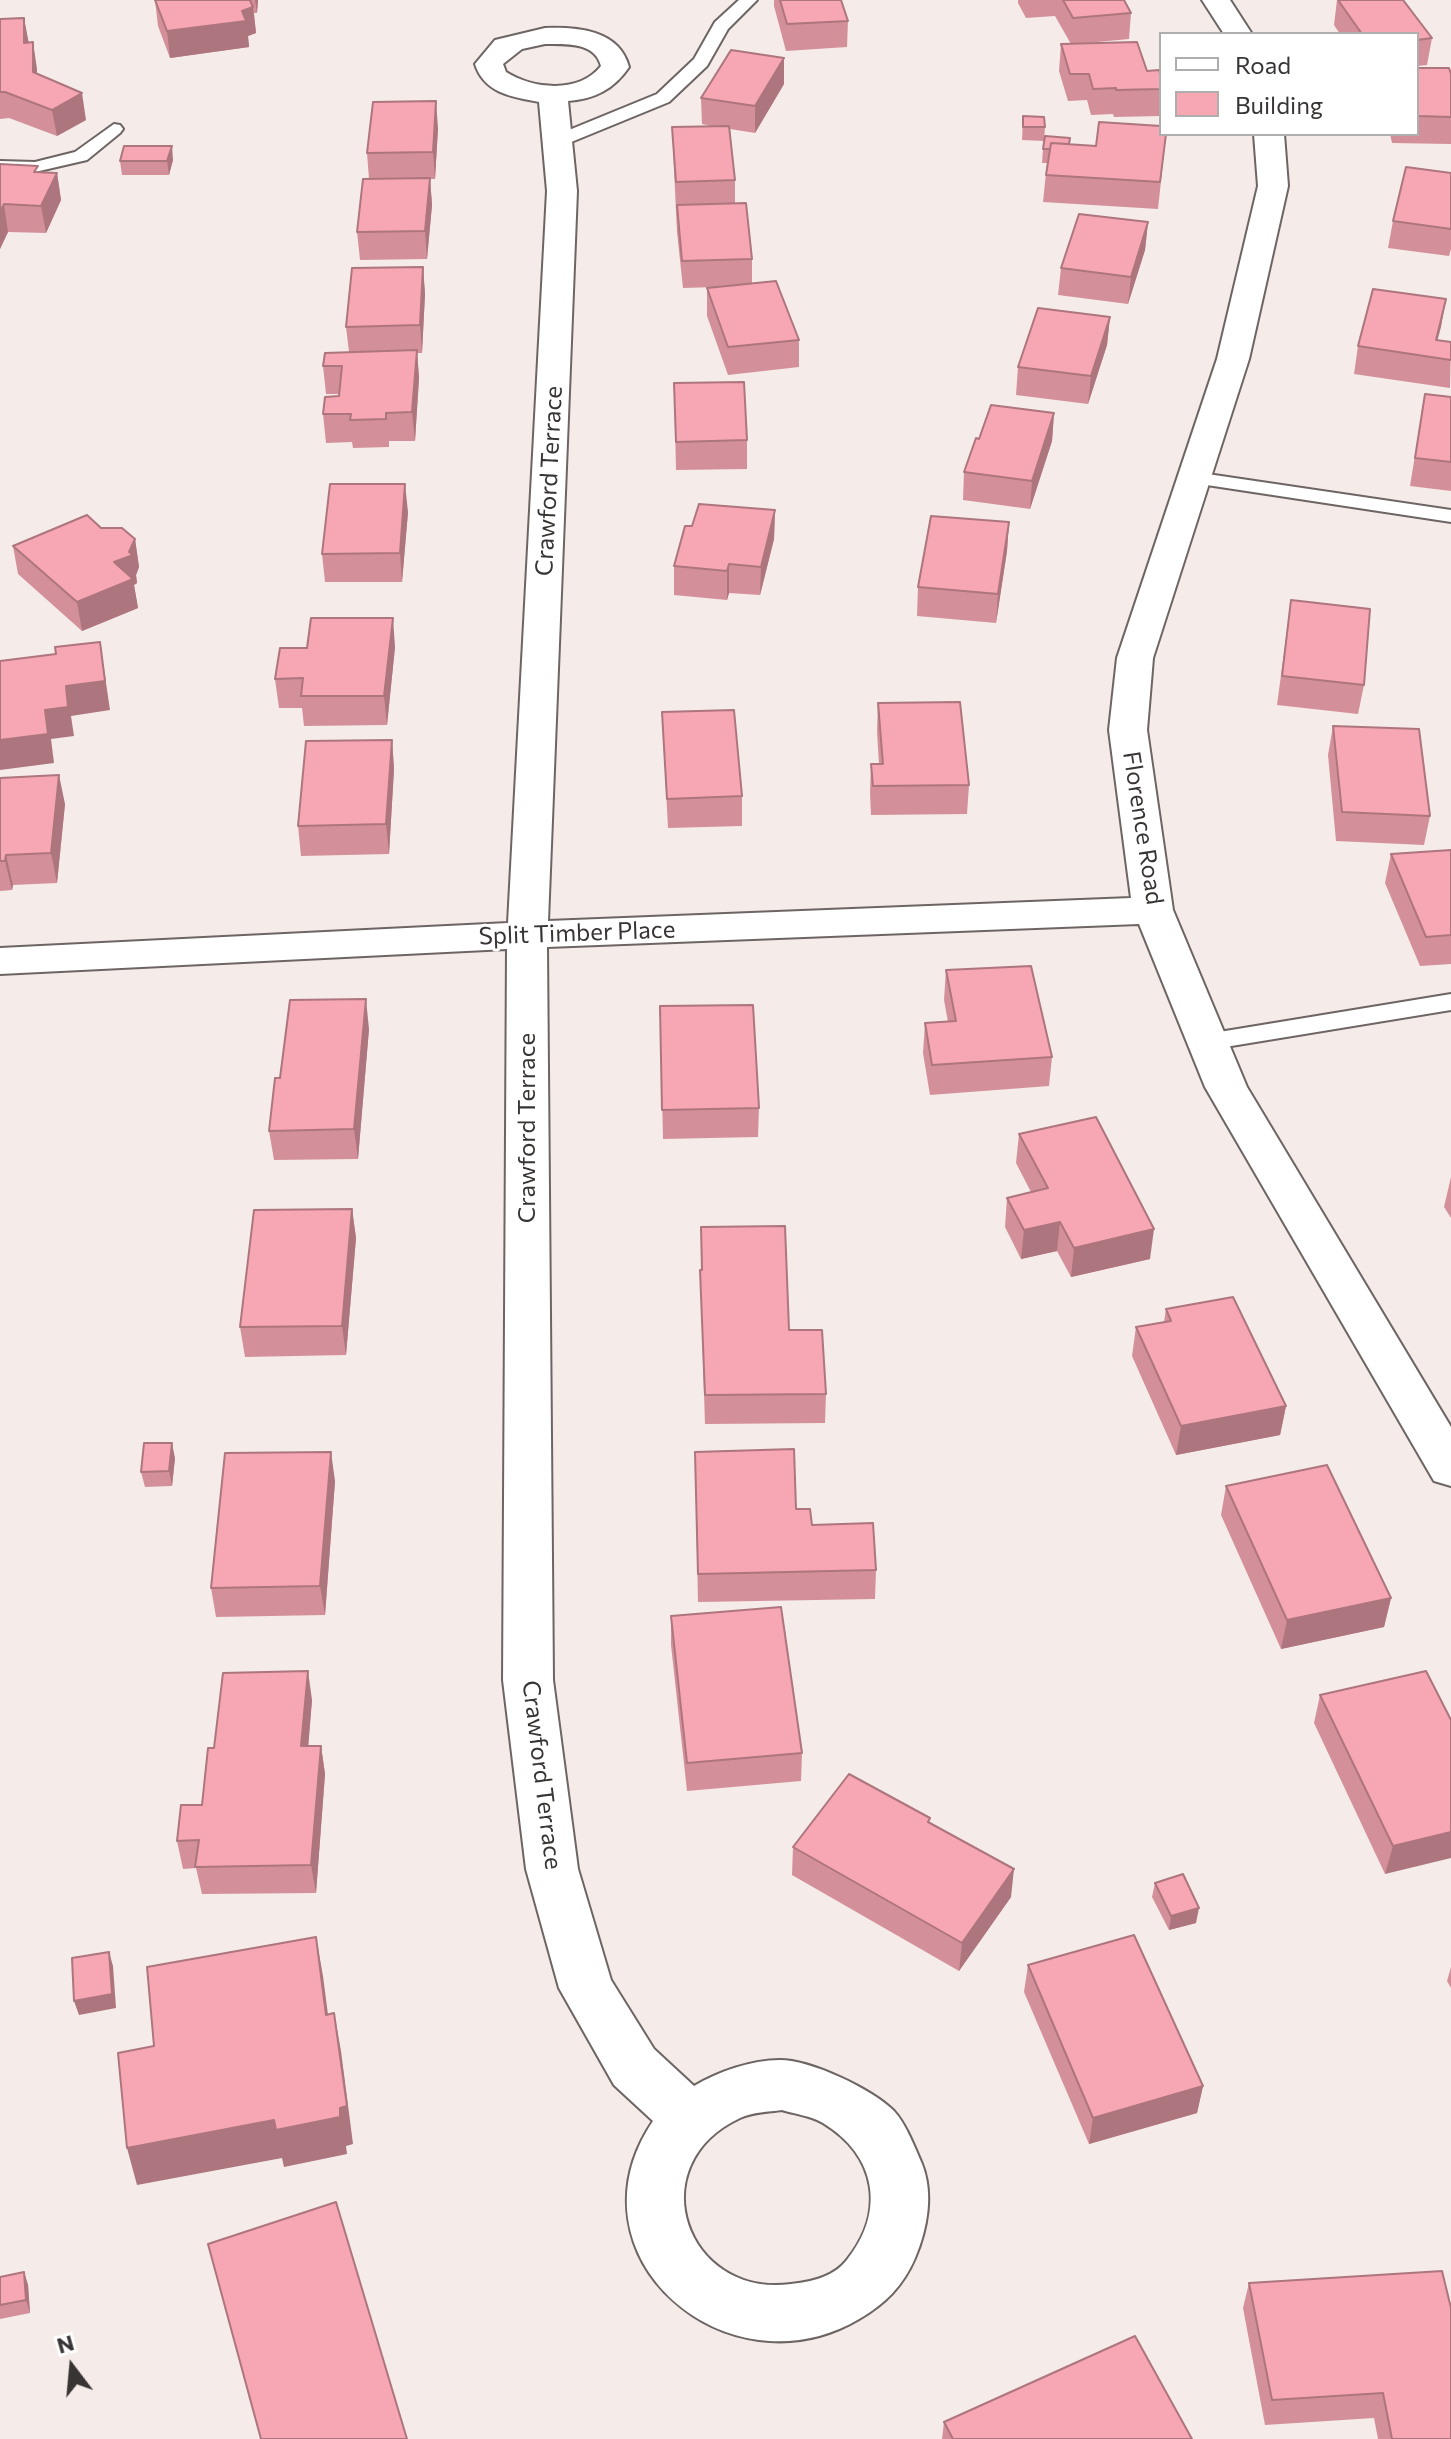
<!DOCTYPE html>
<style>
body{margin:0}
#map{position:relative;width:1451px;height:2439px;overflow:hidden;background:#f5ebe9;font-family:Commissioner,sans-serif}
canvas{display:block}
.legend{position:absolute;left:1159px;top:32px;width:260px;height:104px;box-sizing:border-box;background:#fff;border:2px solid #afaead;margin:0;padding:10px 14px;list-style:none;font-size:24px;color:#373433}
.legend li{display:flex;align-items:center;gap:16px;height:40px}
.legend b{width:40px;border:2px solid #afaead}
.north{position:absolute;left:32px;top:2327px;width:80px;height:80px;-webkit-text-stroke:6px #fff;paint-order:stroke;rotate:344deg;font-size:22px;font-weight:700;line-height:32px;text-align:center;color:#373433}
.north::after{content:'';display:block;margin:auto;width:28px;height:36px;background:#373433;clip-path:polygon(50% 0,100% 100%,50% 72%,0 100%)}
</style>
<div id="map">
<canvas width="1451" height="2439"></canvas>
<ul class="legend">
<li><b style="height:10px;background:#fff"></b>Road</li>
<li><b style="height:22px;background:#f7a7b3"></b>Building</li>
</ul>
<div class="north">N</div>
</div>
<script>
const g = document.querySelector('canvas').getContext('2d');
g.lineJoin = 'round';
function trace(path, color, width, dash) { g.strokeStyle = color; g.lineWidth = width; g.lineCap = dash ? 'butt' : 'round'; g.setLineDash(dash || []); g.stroke(path); }
function fillPath(path, color) { g.fillStyle = color; g.fill(path, 'evenodd'); }
function label(font, color, halo, rows, align = 'center') {
  g.font = font + ' Commissioner,sans-serif'; g.lineWidth = 6; g.setLineDash([]); g.textBaseline = 'middle'; g.strokeStyle = halo; g.fillStyle = color; for (const [text, x, y, turn = 0] of rows) {
    g.save(); g.translate(x, y); g.rotate((+turn || 0) * Math.PI / 180); g.textAlign = isNaN(turn) ? turn : align; if (halo) g.strokeText(text, 0, 0); g.fillText(text, 0, 0); g.restore();
  }
}
const service = new Path2D(`
 M739,0h18l-29,29 -21,37 -38,36 -105,43h-12l-3,-4 3,-4 105,-43 37,-35 21,-37z
 M114,124l6,1 3,4 -3,4 -33,27 -52,12 -35,-1v-10l35,1 40,-10z
 M1194,472l257,38v12l-264,-40 -3,-4z
 M1451,994v16l-244,40 -9,-2 -3,-6 3,-6 9,-2z`);
const minor = new Path2D(`
 M1202,0h28l22,34h-28z
 M545,28c33,-1 74,2 84,39 -15,22 -34,32 -61,34l9,90 -29,730 583,-23 -22,-168 8,-72 100,-299 41,-173 -4,-52h30l4,52 -39,173 -96,299 -6,72 26,180 74,177 204,340v59l-17,-5 -229,-394 -66,-163 -592,23 6,733 25,189 33,111 43,69 40,37c24,-14 57,-26 86,-26 31,0 92,29 114,51 12,13 21,37 28,53 12,30 5,66 -7,94 -12,28 -30,46 -56,61 -131,78 -297,-63 -206,-198l-39,-36 -55,-97 -33,-119 -23,-189 4,-731 -507,25v-26l508,-25 39,-732 -8,-89c-27,-5 -55,-9 -64,-38l20,-24zM545,44c21,0 50,-2 56,22 -22,28 -68,23 -95,6l-3,-8 19,-15zM782,2110c13,4 29,6 41,13 54,33 63,89 23,138 -13,16 -35,21 -55,23 -105,14 -152,-119 -51,-166 13,-6 28,-6 42,-8z`);
trace(service, '#6d6563', 4);
trace(minor, '#6d6563', 4);
fillPath(service, '#fff');
fillPath(minor, '#fff');
fillPath(new Path2D(`
 M155,0h103l-1,13h-3l2,20 -8,3 1,11 -79,11 -12,-32z
 M774,0h67l7,21 -1,26 -61,4 -12,-45z
 M1018,0h106l7,13 -2,26 -53,5 71,27 14,6v39l-47,1 -1,-3 -22,1 -4,-15 -19,1 -9,-30 2,-27h10l-16,-28 -29,2 -8,-15z
 M1337,0l95,38 -5,27 -10,1v-32h-77l-6,-9z
 M24,18l4,24h5l4,32 49,46 -29,16 -48,-18 -9,1v-100z
 M784,58v26l-29,49 -25,-4 5,51v24l17,55v24l47,57v27l-71,8 -21,-59v-28l9,-1 -33,1 -6,-56 -5,-105h44l-14,-3 -1,-26z
 M1417,68l34,6v70l-59,-1 -2,-9h27z
 M1023,116l22,11 -1,14 -22,-1z
 M438,128l-3,51h-5l2,26 -5,54 -67,1 -3,-28 12,-53 -2,-26z
 M1166,134l-8,75 -115,-7 4,-39h-5l1,-14 26,-5 27,2z
 M173,160l-4,15h-47l-2,-14z
 M0,164l39,8 18,1 4,27 -15,33 -38,-1 -8,17z
 M1451,173v76l-2,7 -61,-8 5,-27z
 M1148,222l-3,28 -17,54 -70,-9 3,-27z
 M423,267l2,27 -3,59h-5l2,25 -4,63h-26v6l-36,1 -1,-6 -26,1 -3,-29 16,-18v-2h-13l-3,-28 26,-14 -3,-25z
 M1446,299l-9,41 14,2 -1,46 -96,-14 4,-28z
 M1110,317l-3,28 -19,59 -72,-9 2,-28z
 M674,383l73,57v29l-71,1z
 M1425,394l26,3v94l-41,-5z
 M1054,413l-2,28 -22,68 -67,-9 1,-28 15,-33z
 M775,510l-1,29 -14,56 -31,-2 -2,7 -53,-5v-29l18,-40z
 M408,512l-6,70h-77l-3,-28z
 M1009,522l-2,29 -11,72 -79,-7 1,-29z
 M101,528l34,11 4,28 -3,8 1,8 -3,2 4,23 -56,23 -64,-57 -5,-28z
 M1291,600l73,85 -6,29 -81,-9z
 M395,647l-8,78 -83,1 -2,-18h-23l-4,-29z
 M878,703l91,82 -2,29 -96,1 -1,-22 1,-29h8l-2,-32z
 M662,712l80,84v30l-74,2z
 M1333,726l97,90 -6,29 -88,-4 -8,-86z
 M392,740l2,29 -5,85 -88,2 -3,-30z
 M0,778l65,26 -8,79 -44,2 -1,5 -12,1z
 M1451,850v114l-31,2 -35,-83 6,-29z
 M946,970l106,87 -3,29 -119,9 -7,-42 2,-30 23,-1 -4,-22z
 M660,1006l99,102 -1,29 -95,2z
 M369,1029l-11,130 -84,1 -5,-29 11,-53z
 M1019,1134l131,125 -79,18 -14,-26 -36,8 -16,-32 2,-29 24,-6 -15,-29z
 M1451,1177v41l-7,-11z
 M352,1209l4,29 -10,117 -101,2 -5,-30z
 M700,1270l126,124 -1,29 -120,1z
 M1166,1309l120,97 -6,29 -104,20 -44,-99 4,-29 28,-5z
 M695,1452l101,57 16,16 64,45 -1,29 -177,3z
 M175,1458l-3,28 -27,1 -4,-15z
 M335,1481l-10,134 -109,2 -5,-29z
 M1226,1486l165,112 -7,29 -103,22 -60,-134z
 M671,1616l131,137 -1,28 -114,10 -16,-146z
 M1320,1695l131,25 -66,154 -71,-151z
 M312,1700l-4,46h13l4,28 -9,119 -114,1 -6,-26 -13,1 -6,-28 25,-36 12,-57z
 M793,1847l218,50 -52,74 -167,-96z
 M1155,1883l41,40 -27,7 -17,-33z
 M1028,1965l175,121 -6,27 -108,31 -65,-152z
 M1451,1967v21l-4,-7z
 M24,2272l4,13 2,28 -30,6v-42z
 M1249,2283l202,156h-73l-4,-21 -109,7 -22,-117z
 M944,2422l248,17h-250z`), '#d4909a');
fillPath(new Path2D(`
 M255,0h3l-1,13z
 M253,7l3,26 -8,3 1,11 -79,11 -3,-27 75,-20z
 M24,18l5,26 -5,-1z
 M33,42l4,27v30l-4,-27z
 M784,58v26l-29,49v-27z
 M82,93l4,27 -29,16 -5,-26z
 M436,101l2,27 -3,51 -2,-27z
 M172,146l1,14 -4,15 -2,-14z
 M57,173l4,27 -15,33 -5,-27z
 M430,178l2,27 -5,54 -2,-28z
 M4,204l4,28 -8,17v-37z
 M1148,222l-3,28 -17,54 3,-27z
 M423,267l2,27 -3,59 -2,-28z
 M1446,299l-5,28 -8,30 3,-17z
 M1110,317l-3,28 -19,59 3,-28z
 M417,350l2,28 -4,63 -3,-29z
 M1054,413l-2,28 -22,68 2,-28z
 M405,484l3,28 -6,70 -2,-29z
 M775,510l-1,29 -14,56 1,-28z
 M1009,522l-2,29 -11,72 2,-29z
 M135,539l4,28 -3,8 1,8 -3,2 4,23 -56,23 -5,-29 37,-40 15,-10z
 M729,564v29l-2,7v-29z
 M393,618l2,29 -8,78 -3,-29z
 M100,642l10,68 -39,6 3,20 -23,3 3,24 -54,7v-30l45,-30 21,-24z
 M392,740l2,29 -5,85 -3,-30z
 M59,775l6,29 -8,79 -6,-30z
 M6,855l7,30 -1,5 -7,-29z
 M366,999l3,30 -11,130 -4,-30z
 M352,1209l4,29 -10,117 -4,-29z
 M1060,1222l-3,29 -36,8 3,-29z
 M1154,1229l-4,30 -79,18 3,-29z
 M1286,1406l-6,29 -104,20 5,-29z
 M172,1443l3,15 -3,28 -3,-15z
 M331,1452l4,29 -10,134 -5,-29z
 M1391,1598l-7,29 -103,22 6,-29z
 M308,1671l4,29 -6,74 -5,-28z
 M321,1746l4,28 -9,119 -5,-28z
 M1451,1832v26l-66,16 8,-28z
 M1014,1869l-3,28 -52,74 3,-28z
 M1199,1908l-3,15 -27,7 2,-14z
 M316,1937l7,39 10,77 -7,-38z
 M109,1952l4,14 3,42 -37,7 -5,-14z
 M334,2013l7,38 12,93 -7,2 1,8 -63,13 -2,-9 -145,27 -10,-37z
 M1203,2086l-6,27 -108,31 4,-26z
 M24,2272l4,13 2,28 -4,-13z`), '#ad757d');
const building = new Path2D(`
 M155,0h95l3,7 -11,4 4,10 -79,10z
 M780,0h61l7,21 -61,3z
 M1063,0h61l7,13 -58,5z
 M1338,0h65l29,38 -15,2v-6h-55z
 M24,18v25l9,-1v30l49,21 -30,17 -47,-18h-5v-73z
 M1137,42l10,29 12,-1 2,7v12l-45,1v-2l-23,1 -4,-15h-19l-9,-30z
 M731,50l53,8 -29,48 -54,-8z
 M1417,68h32l2,6v43l-34,-1z
 M436,101l-3,51 -66,1 6,-51z
 M1023,116l21,1 1,10h-22z
 M1099,122l62,4v8h5l-6,48 -114,-7 5,-32 45,3z
 M729,126l6,54 -59,2 -4,-55z
 M1045,136l25,2 -1,6 -18,-1 -1,6h-7z
 M124,146h48l-5,15h-47z
 M0,164l38,2 -4,6 23,1 -16,33 -37,-2 -4,8z
 M1406,167l45,6v56l-58,-8z
 M430,178l-5,53 -68,1 6,-53z
 M746,203l6,56 -70,2 -5,-56z
 M1079,214l69,8 -17,55 -70,-9z
 M423,267l-3,58 -74,2 6,-59z
 M776,281l23,59 -71,7 -21,-59z
 M1373,289l73,10 -10,41 15,2v18l-93,-14z
 M1038,308l72,9 -19,59 -73,-9z
 M417,350l-5,62 -26,1v6l-36,1 1,-6h-28l2,-17 14,-1 3,-30h-19l2,-13z
 M744,382l3,58 -71,2 -2,-59z
 M1425,394l26,3v65l-36,-4z
 M991,405l63,8 -22,68 -68,-9 12,-34 3,1z
 M330,484h75l-5,69 -78,1z
 M699,504l76,6 -14,57 -32,-3 -2,7 -53,-5 11,-40h7z
 M87,515l14,13h21l13,11 -6,13 4,3 -19,7 19,17 -56,23 -64,-56z
 M931,516l78,6 -11,72 -80,-7z
 M1291,600l79,9 -6,76 -82,-9z
 M311,618h82l-9,78h-83l2,-18 -28,1 5,-31h27z
 M100,642l5,39 -39,5 2,21 -23,3 3,24 -48,6v-79l56,-7 -1,-7z
 M960,702l9,83 -96,1 -2,-22h12l-5,-61z
 M734,710l8,86 -75,3 -5,-87z
 M1333,726l86,3 11,87 -88,-4z
 M392,740l-6,84 -88,2 8,-85z
 M59,775l-8,78 -45,2 -1,6h-5v-83z
 M1451,850v85l-25,2 -35,-83z
 M1031,966l21,91 -120,8 -7,-42 31,-2 -10,-51z
 M366,999l-12,130 -85,2 6,-53h5l10,-78z
 M753,1005l6,103 -97,2 -2,-104z
 M1096,1117l58,112 -80,19 -14,-26 -36,8 -17,-32 41,-10 -29,-54z
 M352,1209l-10,117 -102,1 14,-117z
 M785,1226l4,104h33l4,64 -121,1 -5,-125h2l-1,-43z
 M1233,1297l53,109 -105,20 -45,-99 35,-6 -5,-12z
 M144,1443h28l-3,28 -28,1z
 M794,1449l2,60h14l2,16 61,-2 3,47 -178,4 -3,-122z
 M331,1452l-11,134 -109,2 14,-135z
 M1327,1465l64,133 -104,22 -61,-134z
 M781,1607l21,146 -115,10 -16,-147z
 M308,1671l-7,75h20l-10,119 -116,2 4,-27 -22,1 4,-36h21l6,-57h6l9,-75z
 M1426,1671l25,49v112l-58,14 -73,-151z
 M849,1774l81,44 -2,4 86,47 -52,74 -169,-96z
 M1183,1874l16,34 -28,8 -16,-33z
 M1134,1935l69,151 -110,32 -65,-153z
 M316,1937l10,78 8,-2 13,93 -7,2v9l-64,13 -2,-10 -147,28 -9,-95 36,-7 -7,-79z
 M109,1952l3,42 -38,7 -2,-43z
 M336,2202l71,237h-146l-53,-195z
 M1442,2271l9,37v131h-59l-9,-46 -111,7 -23,-117z
 M24,2272l2,28 -26,5v-28z
 M1135,2336l57,103h-239l-9,-17z`);
fillPath(building, '#f7a7b3');
trace(building, '#ad757d', 2);
label('24px', '#373433', '#fff', [
 ["Crawford Terrace",549,481,-87],
 ["Florence Road",1143,828,81],
 ["Split Timber Place",577,933,-2],
 ["Crawford Terrace",527,1128,-90],
 ["Crawford Terrace",542,1775,83]
]);
</script>
